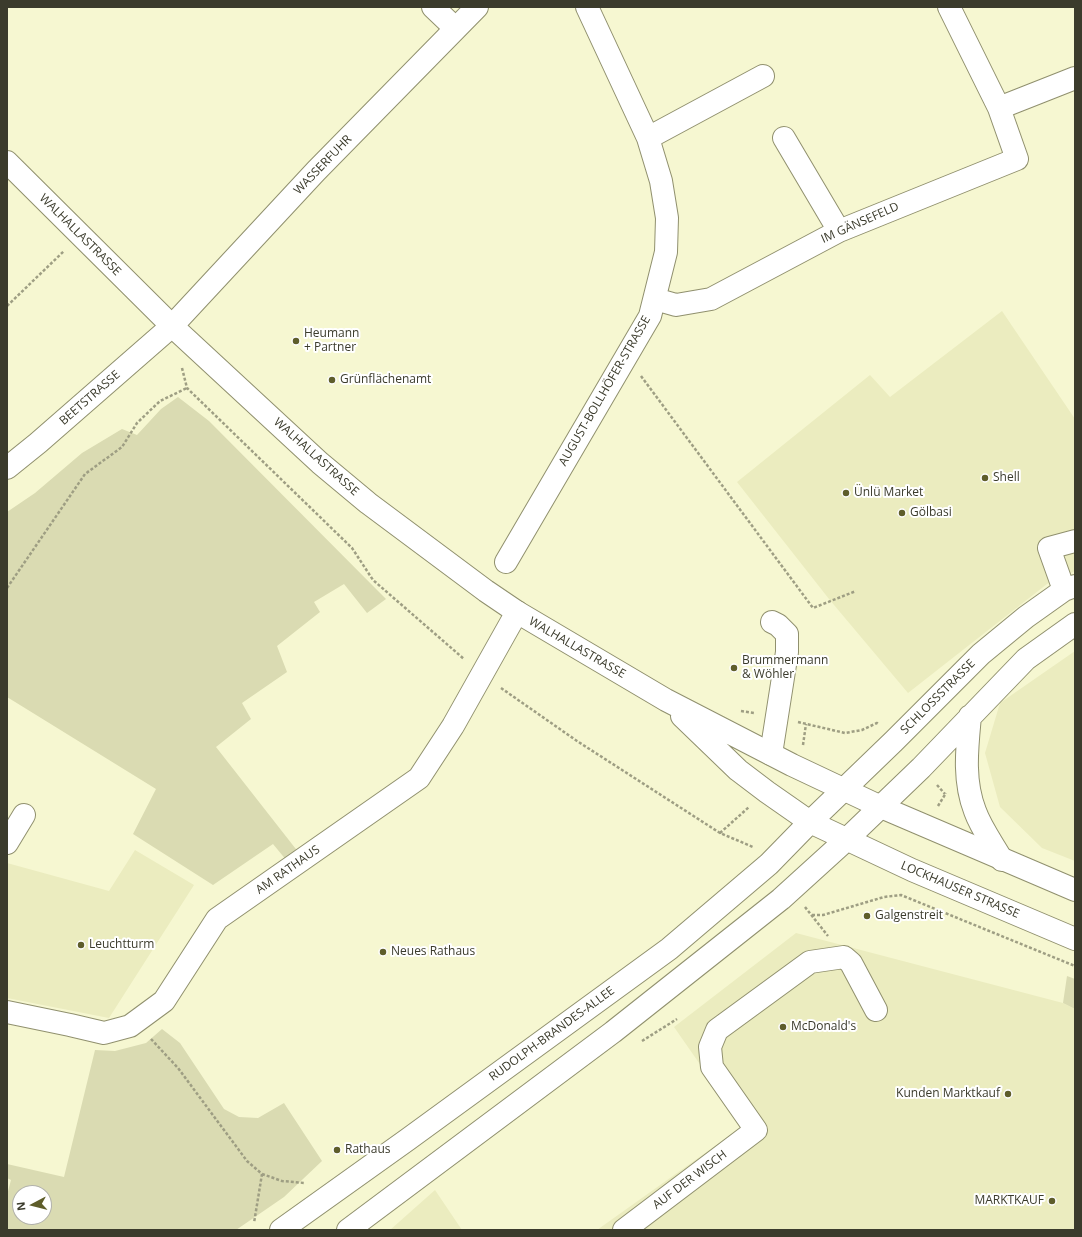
<!DOCTYPE html>
<meta charset="utf-8">
<style>
body{margin:0}
#map{position:relative;width:1082px;height:1237px;overflow:hidden;background:#f6f7d1;font-family:"Open Sans",sans-serif}
canvas{display:block}
.frame{position:absolute;inset:0;border:8px solid #3b3b2c;pointer-events:none}
.north{position:absolute;left:12px;top:1185px;width:40px;height:40px;box-sizing:border-box;background:#fff;border:1px solid #b1b1ab;border-radius:50%;rotate:263deg;font-size:11px;font-weight:700;line-height:16px;text-align:center;color:#3b3b2c}
.north::after{content:'';display:block;margin:auto;width:14px;height:18px;background:#5e5d2a;clip-path:polygon(50% 0,100% 100%,50% 72%,0 100%)}
</style>
<div id="map">
<canvas width="1082" height="1237"></canvas>
<div class="frame"></div>
<div class="north">N</div>
</div>
<script>
const g = document.querySelector('canvas').getContext('2d');
g.lineJoin = 'round';
function fillPath(path, color) { g.fillStyle = color; g.fill(path, 'evenodd'); }
function trace(path, color, width, dash) { g.strokeStyle = color; g.lineWidth = width; g.lineCap = dash ? 'butt' : 'round'; g.setLineDash(dash || []); g.stroke(path); }
function label(font, color, halo, rows, align = 'center') {
  g.font = font + ' "Open Sans",sans-serif'; g.lineWidth = 4; g.setLineDash([]); g.textBaseline = 'middle'; g.strokeStyle = halo; g.fillStyle = color; for (const [text, x, y, turn = 0] of rows) {
    g.save(); g.translate(x, y); g.rotate((+turn || 0) * Math.PI / 180); g.textAlign = isNaN(turn) ? turn : align; if (halo) g.strokeText(text, 0, 0); g.fillText(text, 0, 0); g.restore();
  }
}
fillPath(new Path2D(`
 M1002,311l73,108v152l-28,13 -139,109 -79,-94 -92,-117 133,-107 20,22z
 M1075,651v210l-33,-13 -42,-41 -15,-54 15,-50z
 M135,850l59,35 -85,133 -102,-20v-135l102,28z
 M796,933l267,70 12,6v221h-478l146,-104 -69,-99z
 M435,1190l27,40h-72z`), '#ebecbf');
fillPath(new Path2D(`
 M178,397l31,24 177,178 -19,14 -23,-29 -30,18 6,10 -43,34 10,26 -45,31 9,16 -35,28 83,106 -12,8 -14,-17 -60,41 -80,-51 23,-45 -149,-92v-185l28,-19 47,-40 40,-24 15,6 24,-26z
 M1067,976l8,3v30l-12,-6z
 M162,1029l18,14 44,66 15,8 19,1 26,-15 38,58 -38,36 -48,33h-229v-35l4,-15 -4,-2v-14l57,13 31,-127 20,1 31,-8zM20,1193h24v24h-24z`), '#dadbb2');
const minor = new Path2D(`
 M433,7l22,21
 M999,108l76,-30
 M648,138l115,-62
 M784,138l55,93
 M7,162l165,164
 M655,299l21,6 35,-6 128,-68 178,-72 -18,-51 -50,-101
 M506,562l144,-246 16,-64 1,-34 -6,-37 -13,-43 -61,-131
 M1064,590l-15,-42 26,-7
 M970,716c-3,32 -7,64 5,95 6,17 18,33 27,49
 M771,754l16,-102v-18l-9,-9 -6,-3
 M810,822l84,-81 87,-87 45,-37 38,-27 11,-4
 M846,840l75,-72 105,-109 49,-35
 M7,843l17,-28
 M7,1012l63,13 34,8 26,-7 34,-25 53,-82 202,-141 34,-52 64,-114
 M624,1230l132,-100 -44,-63 -2,-20 7,-17 93,-68 34,-5 7,6 25,47`);
const major = new Path2D(`
 M172,326l148,137 48,40 118,88 31,21 149,88 126,65 89,42 194,83
 M7,468l31,-25 134,-117 144,-155 161,-164
 M682,716l56,54 29,22 43,30 102,48 163,69
 M281,1230l126,-90 262,-191 100,-85 41,-42
 M348,1230l265,-198 168,-133 65,-59`);
trace(minor, '#90906e', 24);
trace(major, '#90906e', 24);
trace(new Path2D(`
 M7,306l57,-55
 M182,368l5,20 165,160 21,32 91,79
 M641,376l172,232 43,-17
 M7,588l78,-114 37,-27 15,-24 23,-22 27,-13
 M501,688l76,53 143,92 33,14
 M741,711l13,2
 M798,722l47,11 17,-3 15,-7 1,1
 M803,745l3,-21
 M937,785l8,9
 M938,806l8,-13
 M720,833l29,-26
 M805,907l23,29
 M812,915h11l61,-18 17,-2 174,71
 M151,1039l27,29 69,93 15,13 -8,49
 M642,1041l35,-22
 M262,1174l20,7 23,2`), '#9e9e83', 2.5, [3, 2]);
trace(minor, '#fff', 22);
trace(major, '#fff', 22);
for (const [x, y, r, color] of [
 [296,341,4,"#5e5d2a"],
 [332,380,4,"#5e5d2a"],
 [985,478,4,"#5e5d2a"],
 [846,493,4,"#5e5d2a"],
 [902,513,4,"#5e5d2a"],
 [734,668,4,"#5e5d2a"],
 [867,916,4,"#5e5d2a"],
 [81,945,4,"#5e5d2a"],
 [383,952,4,"#5e5d2a"],
 [783,1027,4,"#5e5d2a"],
 [1008,1094,4,"#5e5d2a"],
 [337,1150,4,"#5e5d2a"],
 [1052,1201,4,"#5e5d2a"]
]) { const dot = new Path2D(); dot.arc(x, y, r, 0, 2 * Math.PI); g.fillStyle = color; g.fill(dot); trace(dot, '#fff', 1.5); }
label('12px', '#3b3b2c', '#fff', [
 ["WASSERFUHR",323,165,-46],
 ["IM GÄNSEFELD",860,223,-24],
 ["WALHALLASTRASSE",80,235,45],
 ["AUGUST-BOLLHÖFER-STRASSE",605,391,-60],
 ["BEETSTRASSE",90,398,-41],
 ["WALHALLASTRASSE",316,457,42],
 ["WALHALLASTRASSE",577,648,30],
 ["SCHLOSSSTRASSE",938,697,-45],
 ["AM RATHAUS",288,870,-35],
 ["LOCKHAUSER STRASSE",960,890,23],
 ["RUDOLPH-BRANDES-ALLEE",552,1034,-36],
 ["AUF DER WISCH",690,1180,-37]
]);
label('12px', '#3b3b2c', '#fff', [
 ["Heumann",304,334],
 ["+ Partner",304,348],
 ["Grünflächenamt",340,380],
 ["Shell",993,478],
 ["Ünlü Market",854,493],
 ["Gölbasi",910,513],
 ["Brummermann",742,661],
 ["& Wöhler",742,675],
 ["Galgenstreit",875,916],
 ["Leuchtturm",89,945],
 ["Neues Rathaus",391,952],
 ["McDonald's",791,1027],
 ["Kunden Marktkauf",1000,1094,"right"],
 ["Rathaus",345,1150],
 ["MARKTKAUF",1044,1201,"right"]
], 'left');
</script>
